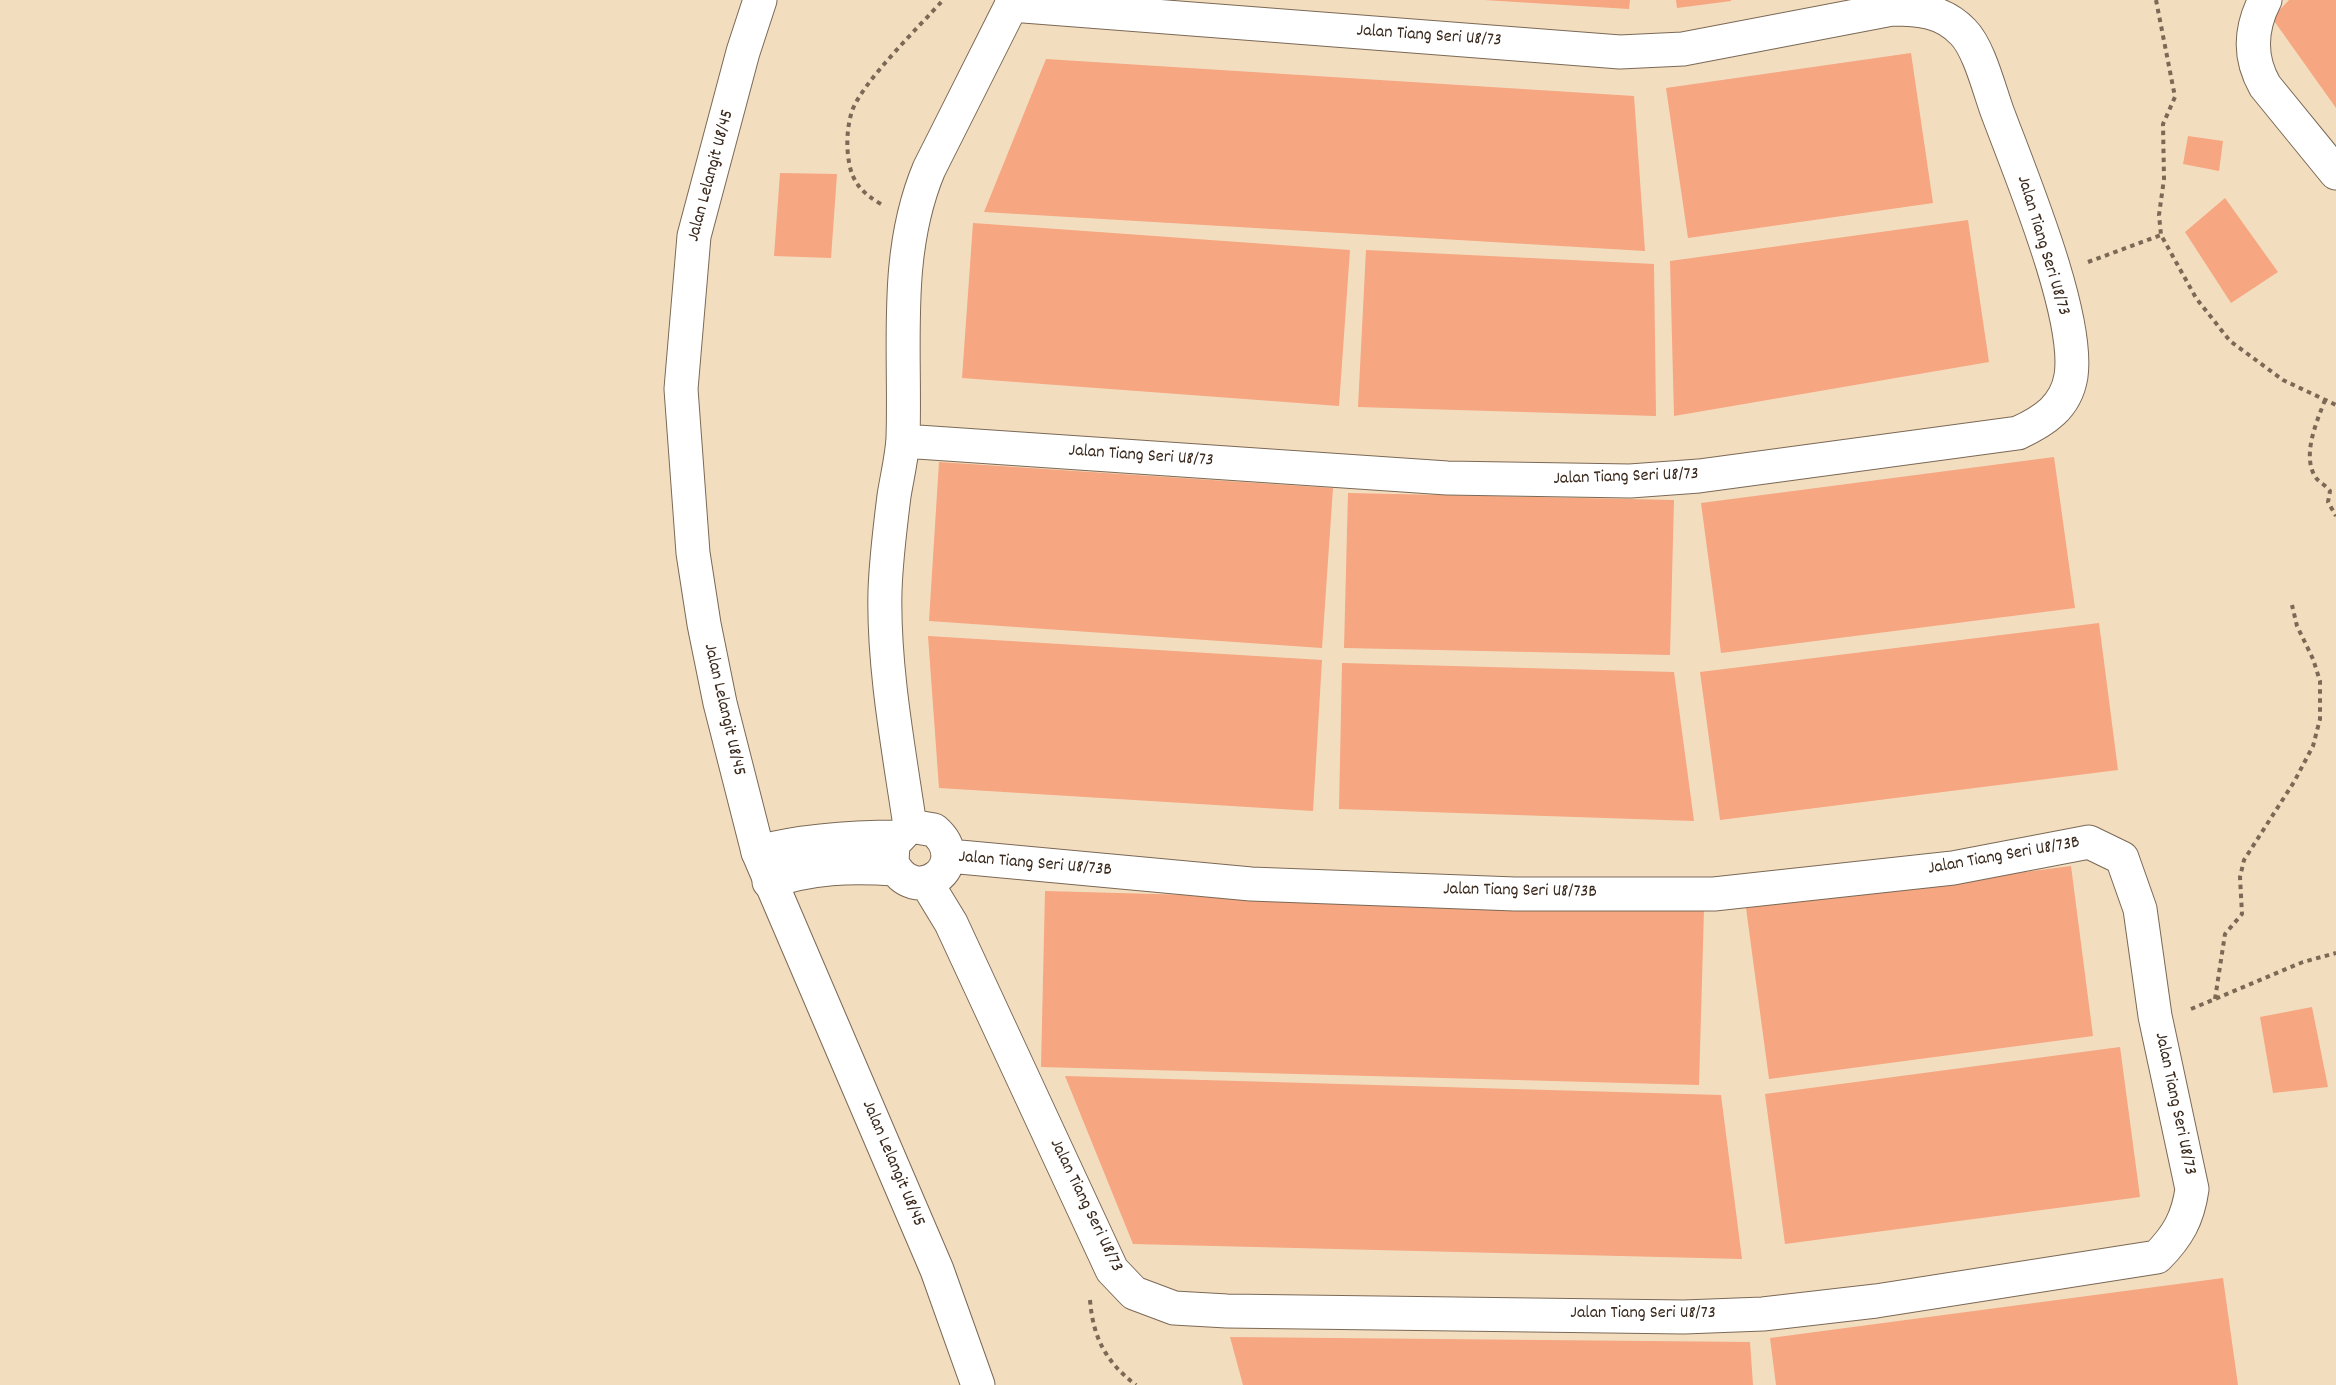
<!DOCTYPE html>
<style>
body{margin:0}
canvas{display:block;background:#f2ddbf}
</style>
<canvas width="2336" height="1385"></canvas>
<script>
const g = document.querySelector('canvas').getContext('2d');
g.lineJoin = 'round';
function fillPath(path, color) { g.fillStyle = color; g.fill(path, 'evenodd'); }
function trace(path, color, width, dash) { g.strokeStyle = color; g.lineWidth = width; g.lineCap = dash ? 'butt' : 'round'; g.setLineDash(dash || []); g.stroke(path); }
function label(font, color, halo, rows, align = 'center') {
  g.font = font + ' Dekko,sans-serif'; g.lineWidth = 4.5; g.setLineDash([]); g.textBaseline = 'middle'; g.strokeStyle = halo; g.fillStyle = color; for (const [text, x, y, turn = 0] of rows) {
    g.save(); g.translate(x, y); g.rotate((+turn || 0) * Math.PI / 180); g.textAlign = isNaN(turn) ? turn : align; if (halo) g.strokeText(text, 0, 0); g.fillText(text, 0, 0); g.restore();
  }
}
fillPath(new Path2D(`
 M1484,0h146l-1,9z
 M1676,0h55v1l-54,7z
 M2289,0h47v108l-64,-90z
 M1911,53l22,150 -245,35 -22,-150z
 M1046,59l588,37 11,155 -661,-39z
 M2188,136l35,5 -4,30 -36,-7z
 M780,173l57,1 -6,84 -57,-2z
 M2225,198l53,74 -47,31 -46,-71z
 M1968,220l21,142 -315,54 -4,-155z
 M973,223l377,27 -11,156 -377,-28z
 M1366,250l288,14 2,152 -298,-9z
 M2054,457l21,151 -354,45 -20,-150z
 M939,462l394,26 -11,160 -393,-27z
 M1348,493l326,7 -4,155 -326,-7z
 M2099,623l19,147 -398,50 -20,-148z
 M928,636l394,24 -9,151 -374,-23z
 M1342,663l332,9 20,149 -355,-12z
 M2071,866l22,170 -324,43 -23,-171z
 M1045,891l659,18 -5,176 -658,-18z
 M2312,1007l16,80 -55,6 -13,-76z
 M2120,1047l20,150 -355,47 -20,-150z
 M1065,1076l656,19 21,164 -609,-15z
 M2223,1278l15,107h-462l-6,-47z
 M1230,1337l520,5 3,43h-510z`), '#f6a681');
const street = new Path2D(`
 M2265,0c-15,29 -16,58 0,86l71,87
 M903,441l544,37 183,3 69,-5 319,-43c26,-12 48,-26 53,-57 9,-61 -51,-203 -74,-265 -8,-22 -18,-63 -34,-79 -20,-21 -44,-23 -71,-23l-209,40 -63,3 -609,-47
 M910,826c-11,-75 -27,-159 -25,-235 1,-32 5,-63 9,-95 3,-19 8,-39 9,-58 3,-91 -10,-183 26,-269l85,-169
 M910,826l24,4c41,35 -20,80 -42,32l1,-18z
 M758,852c46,-12 92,-15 140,-15
 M769,882c42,-15 82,-16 126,-13
 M926,882l25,41 161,347 22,23 40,15 53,3 457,6 79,-3 113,-13 281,-44c21,-21 31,-39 35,-68l-37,-173 -15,-107 -18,-51 -33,-16 -136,26 -239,26h-199l-264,-10 -302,-28`);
const secondary = new Path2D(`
 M760,0l-17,52 -49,184 -13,153 12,164 11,71 16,79 38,149 179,418 41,115`);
trace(street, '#7b6956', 35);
trace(secondary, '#7b6956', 35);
trace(new Path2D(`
 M2156,0l19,97 -12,27 1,55 -5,36 2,20 35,63 34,43 53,39 53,25
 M881,204c-18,-10 -29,-22 -32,-42 -3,-16 -2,-35 3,-51 11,-30 68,-85 91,-111
 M2088,262l73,-27
 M2325,400c-8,21 -24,56 -9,78 4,5 11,8 14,13l-2,11 8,14
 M2215,999l10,-65 17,-20 -2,-37 4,-17 50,-78 19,-36 7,-27v-38l-7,-22 -16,-33 -5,-21
 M2191,1009l112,-47 33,-9
 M1090,1300c3,38 16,62 46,85`), '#7b6956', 4, [4.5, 4.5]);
trace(street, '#fff', 33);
trace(secondary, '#fff', 33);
label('18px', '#3b2a1e', '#fff', [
 ["Jalan Tiang Seri U8/73",1429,37,4],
 ["Jalan Lelangit U8/45",712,176,-75],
 ["Jalan Tiang Seri U8/73",2042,246,73],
 ["Jalan Tiang Seri U8/73",1141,457,4],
 ["Jalan Tiang Seri U8/73",1626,478,-2],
 ["Jalan Lelangit U8/45",723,710,77],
 ["Jalan Tiang Seri U8/73B",2004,857,-10],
 ["Jalan Tiang Seri U8/73B",1035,865,5],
 ["Jalan Tiang Seri U8/73B",1520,892,1],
 ["Jalan Tiang Seri U8/73",2174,1104,78],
 ["Jalan Lelangit U8/45",892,1164,67],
 ["Jalan Tiang Seri U8/73",1085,1206,64],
 ["Jalan Tiang Seri U8/73",1643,1315]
]);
</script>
